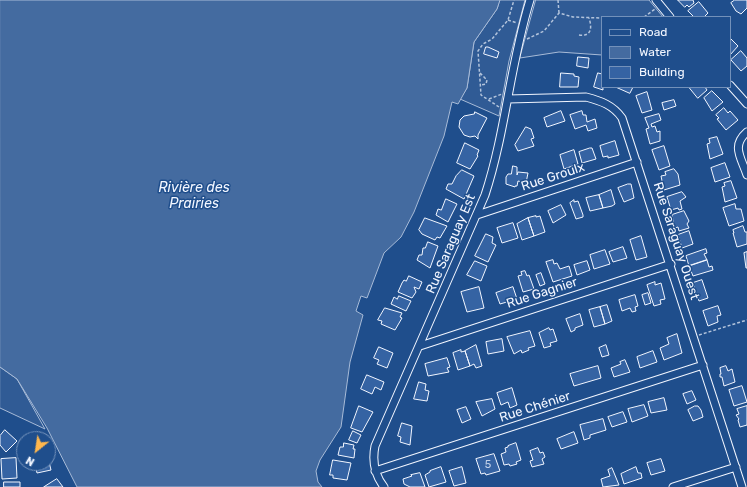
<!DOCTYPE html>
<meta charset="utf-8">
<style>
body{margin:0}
#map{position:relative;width:747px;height:487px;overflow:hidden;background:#1f4e8c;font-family:Rubik,sans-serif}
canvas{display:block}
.legend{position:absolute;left:601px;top:16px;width:130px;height:72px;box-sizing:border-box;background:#1f4e8c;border:1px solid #7391ba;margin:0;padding:5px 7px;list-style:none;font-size:12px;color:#f2f6ff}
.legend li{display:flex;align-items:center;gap:8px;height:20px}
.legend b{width:20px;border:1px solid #7391ba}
.north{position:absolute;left:16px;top:431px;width:40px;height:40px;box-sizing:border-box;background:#1f4e8c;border:1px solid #7391ba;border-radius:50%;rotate:210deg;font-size:11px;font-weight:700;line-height:16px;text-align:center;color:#f2f6ff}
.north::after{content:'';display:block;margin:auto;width:14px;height:18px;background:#ffb74d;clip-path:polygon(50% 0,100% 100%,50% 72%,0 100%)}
</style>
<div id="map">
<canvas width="747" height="487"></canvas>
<ul class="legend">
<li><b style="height:5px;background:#1f4e8c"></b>Road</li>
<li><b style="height:11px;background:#446ba0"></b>Water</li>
<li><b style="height:11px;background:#3563a3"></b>Building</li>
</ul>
<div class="north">N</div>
</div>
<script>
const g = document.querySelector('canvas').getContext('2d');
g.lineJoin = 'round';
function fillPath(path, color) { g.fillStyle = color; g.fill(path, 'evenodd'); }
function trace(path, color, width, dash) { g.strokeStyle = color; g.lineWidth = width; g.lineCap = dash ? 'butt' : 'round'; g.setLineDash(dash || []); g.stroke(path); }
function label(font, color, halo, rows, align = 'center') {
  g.font = font + ' Rubik,sans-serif'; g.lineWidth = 3; g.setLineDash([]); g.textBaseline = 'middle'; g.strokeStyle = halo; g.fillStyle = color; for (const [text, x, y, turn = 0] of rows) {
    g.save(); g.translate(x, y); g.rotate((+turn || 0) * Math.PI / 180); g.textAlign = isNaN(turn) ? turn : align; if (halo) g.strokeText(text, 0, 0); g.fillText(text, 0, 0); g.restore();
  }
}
const built = new Path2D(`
 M500,0h25l-16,61 -10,55 -39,-17 7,-11 7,-46 23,-33z
 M536,0h113l14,17h-61v38l-43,-3 -39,6z
 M0,367l17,12 28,50 -45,-21z`);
fillPath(built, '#305b95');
trace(built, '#a8bbd7', 1);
const water = new Path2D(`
 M0,0h500l-3,9 -23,33 -7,46 -9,16 -6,-2 -8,34 -30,76 -13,25 -17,16 -17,45 -6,-2 -5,15 7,4 -13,47 -9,65 -21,33 -4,11 2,11 4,5h-245l-30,-59 -30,-49 -17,-12z`);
fillPath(water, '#446ba0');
trace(water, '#a8bbd7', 1);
const building = new Path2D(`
 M678,0h15l1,3 -5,4 -2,-2 -2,2z
 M735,0h12v8l-6,6 -5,-3 -5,-8z
 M699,2l9,11 -4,4h-10l-6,-6z
 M730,38l8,8 -8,9z
 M486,47h2l11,5 -2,6 -13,-4z
 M741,51l6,7v8l-6,5 -10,-11z
 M578,57l11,1 -1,10 -11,-2z
 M561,73l13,1v2l5,1 -1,10h-18z
 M598,73l4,1 1,16 -9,-3z
 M616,87h17l-3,6z
 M689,87h16l2,3 -9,8z
 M712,91l11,11 -11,9 -8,-13z
 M647,92l5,18 -10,3 -6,-17z
 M674,100l2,6 -12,4 -2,-7z
 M724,108l4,5 2,-2 8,9 -12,10 -9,-11 2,-1 -3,-3z
 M561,111l4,10 -18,6 -3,-9z
 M582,111l1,4h3l1,7 8,-3 2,9 -9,3 -2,-6 -11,4 -5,-14z
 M475,112l12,6 -9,17v4l-3,-3 -5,1 -6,-2 -5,-8 1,-7 4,-4 10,-2z
 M659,114l2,6 -10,4 1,3 3,-1 2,6 3,-1v10l-10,3 -4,-15 3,-1 -4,-10z
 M526,127l5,2 3,9 -3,1 3,7 -16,5 -3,-6z
 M717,137l6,17 -13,5 -3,-15 3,-1 -1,-4z
 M615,141l4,14 -11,3v-2l-5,1 -3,-11z
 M465,143l14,7 -2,5 1,1 -8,13 -13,-6z
 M664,146l6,20 -11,4 -7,-20z
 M590,148h2l4,11 -14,4 -3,-11z
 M574,150l4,14 -14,5 -4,-14z
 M725,163l5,14 -15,5 -4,-14z
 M513,166l4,1v8l1,-3 10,1 -2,10 -8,-2 -1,5h-2v1l-9,-3v-7l2,-3h3z
 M674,169l4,5 2,11 -16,5 -3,-14 5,-1 -1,-3z
 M462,170l12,6 -10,23 -18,-10 2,-5h4l4,-8z
 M731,181l6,17 -12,4 -3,-15 3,-1 -1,-3z
 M628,184h3l3,14 -10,4 -6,-14z
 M611,190l4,14 -3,2 -9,2 -4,-13z
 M682,192l4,5 -6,4 2,8 -3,1 -1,-2 -7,2 -4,-13z
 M599,195l4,13 -13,3 -4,-13z
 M446,199l11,5 -9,18 -12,-7 2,-6 3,1z
 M574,200v2l4,-1 5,14v2l-7,2 -6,-16z
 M735,204l1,5h5l3,12 -15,5 -6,-18z
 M561,205l5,10 -13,8 -5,-12z
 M684,211l5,10 -2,3 2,4 -10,3 -1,-4 -3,1 -3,-13z
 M536,216v1l4,-1 5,16 -11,4 -6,-18z
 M425,218l22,8 -7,12 -3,-1 -2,3 -13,-6 -3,-4z
 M528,218l6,18 -12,4 -5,-16z
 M513,223l5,15 -16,5 -5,-15z
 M743,226l2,6h2v12l-10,3 -4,-14h1l-1,-3z
 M689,231l4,13 -11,4 -4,-13z
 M486,234l7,3 -1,6 4,2 -8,17 -13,-6z
 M641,236l6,21 -11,3 -6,-20z
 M428,242l10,4 -8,22 -13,-8 2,-5h3l1,-7h2z
 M623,247l4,11 -14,4 -4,-10z
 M706,249l1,4 -3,1 3,6 -18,6 -3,-10z
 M605,250l5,14 -16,5 -4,-14z
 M747,252v16h-1l-2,-15z
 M553,260l1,4 3,-1 3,6 9,-3 3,10 -19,6 -7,-20z
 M707,260l2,7 3,-1 1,4 -20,6 -4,-10z
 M475,261l12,5 -6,15 -14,-6z
 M587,261l3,9 -13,5 -3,-10z
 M525,271l2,5 2,-1 5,14 -11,3 -5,-16 4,-1 -1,-3z
 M541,273l4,11 -5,2 -4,-11z
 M409,276l13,6 -3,7 -5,-2 2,5 -4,6 -14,-6 4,-9 2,-3 2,1z
 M702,280l6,18 -9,3 -6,-18z
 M655,282v3l6,-2 4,16 -5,1 1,4 -7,2 -7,-21z
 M479,287l5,21 -17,4 -6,-20z
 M513,287l4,12 -17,5 -4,-11z
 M648,293l3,10 -6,2 -3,-10z
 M635,295l3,11 -3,1 1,4 -4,1 -2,-4 -8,3 -3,-11z
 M399,296l12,5 -5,10 -15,-7 3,-7 3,2z
 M607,305l5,16 -7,3 -5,-17z
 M718,306l3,9 -4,1 1,6 -10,4 -5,-15z
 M600,307l5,17 -11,3 -5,-17z
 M385,308l17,5 -2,4 2,1 -7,12 -14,-6 1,-3 -4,-1z
 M580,314l3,11 -8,3v2l-4,2 -5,-13z
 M549,328l1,2 3,-1 4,12 -7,2 1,3 -7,2 -5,-15z
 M530,331l5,15 -7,2 1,2 -7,3 -1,-3 -7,4 -7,-17z
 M677,334l5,19 -18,7 -4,-12 9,-4 -2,-6z
 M502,339l2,12 -16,3 -2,-12z
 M476,345l6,21 -6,2 -2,-4 -4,2 -5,-15z
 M606,345l3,10 -7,2 -3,-9z
 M379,347l14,6 -6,15 -10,-4 2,-4 -5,-2z
 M461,350v2l4,-1 5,15 -12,4 -5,-17z
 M653,351l4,11 -17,6 -3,-11z
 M447,358l3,9 -3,1 2,4 -21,4 -3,-12z
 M625,360l5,12 -16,5 -3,-9 10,-4 -1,-2z
 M598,366l3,12 -27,8 -4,-12z
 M726,366l2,5 4,-2 3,13 -11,4 -2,-9h-2v-3h1l-1,-6z
 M367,375l17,7 -3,8 -6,-3 -3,7 -11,-5z
 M419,382l7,2 -1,6 4,1 -2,10 -13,-2z
 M742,386l5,16 -13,4 -5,-16z
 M512,388l5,17 -7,3 -2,-6 -7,3 -4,-12z
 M692,391l4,9 -9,4 -4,-10z
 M664,398l3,12 -16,3 -3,-11z
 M492,399l3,10 -13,7 -6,-14z
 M644,405l4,11 -16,6 -4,-13z
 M359,406l14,6 -11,20 -11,-4z
 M695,406h3l3,4 2,7 -10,4 -5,-11z
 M747,406v19l-7,2 -2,-7 1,-1 -3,-4 3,-1 -2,-5z
 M466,407l5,12 -9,4 -5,-13z
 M623,412l4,10 -15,5 -4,-10z
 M603,419l3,11 -16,5v3l-6,2 -4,-15z
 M402,423l10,3 -2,19 -10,-3 1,-5 -3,-1z
 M5,430l12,11 -11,11 -6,-7v-9z
 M353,431l8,4 -4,8 -8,-3z
 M574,432l4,11 -17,6 -4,-10z
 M344,443l10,2 -1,4h2l-1,9 -16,-3 2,-8h3z
 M516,443l5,17 -5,2 1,2 -7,2 -1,-2 -5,1 -3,-11 5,-2 -1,-4 3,-1v-1z
 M538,448l2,5 3,-1 2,5 -3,2 2,5 -12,3 -2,-6 3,-1 -3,-9z
 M494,454l6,17 -14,4 -1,-2 -4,1 -5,-15z
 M16,458l1,20 -15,1 -1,-20z
 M48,458l3,12 -14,3 -2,-10h13z
 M661,459l4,12 -14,4 -4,-12z
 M333,460l18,3 -4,17 -14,-2v-3h-3z
 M441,467l5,15 -17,5 -4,-12 5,-3v-1z
 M462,467l4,16 -12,3 -5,-15z
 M636,467l2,6h3l1,5 -18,6 -3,-10z
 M612,468l7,17 -16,2 -2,-8 9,-3 -2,-6z
 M420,473l5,14h-15l-6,-3 -1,-5 9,-3 -1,-1z
 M57,479l6,8h-19z
 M4,482h16v5h-16z`);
fillPath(building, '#3563a3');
trace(building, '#f2f6ff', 1);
const street = new Path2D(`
 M656,0l14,17
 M730,85l17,19
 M508,99l78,-2c15,4 27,8 36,21l120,369
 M747,132c-16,14 -6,25 0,43
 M477,215l160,-53
 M420,346l251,-82
 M375,471l328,-106
 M384,487c-10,-13 -12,-26 -9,-41l110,-251c21,-64 25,-131 45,-195
 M673,487l63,-20`);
trace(street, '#f2f6ff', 9);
trace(new Path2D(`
 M558,0l1,13
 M644,17l11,-8
 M508,20l9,3
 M579,35c13,2 13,-8 10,-17
 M527,39l17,-8 15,-18 14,4 29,1
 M480,73l7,7 -1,4 -5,1
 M489,99l13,-5
 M499,107l-18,-12 -3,-44 5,-7 9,-5 16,-19 6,-20
 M699,335l48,-15`), '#b3c4dc', 1.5, [3, 2]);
trace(street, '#1f4e8c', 7);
label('11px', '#c3d1e8', null, [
 ["5",488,465]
]);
label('13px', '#f2f6ff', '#1f4e8c', [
 ["Rue Groulx",553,177,-18],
 ["Rue Saraguay Ouest",676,241,72],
 ["Rue Saraguay Est",451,244,-67],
 ["Rue Gagnier",542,293,-18],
 ["Rue Chénier",535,407,-18]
]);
label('italic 14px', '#f2f6ff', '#1f4e8c', [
 ["Rivière des",194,188],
 ["Prairies",194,204]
]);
</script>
